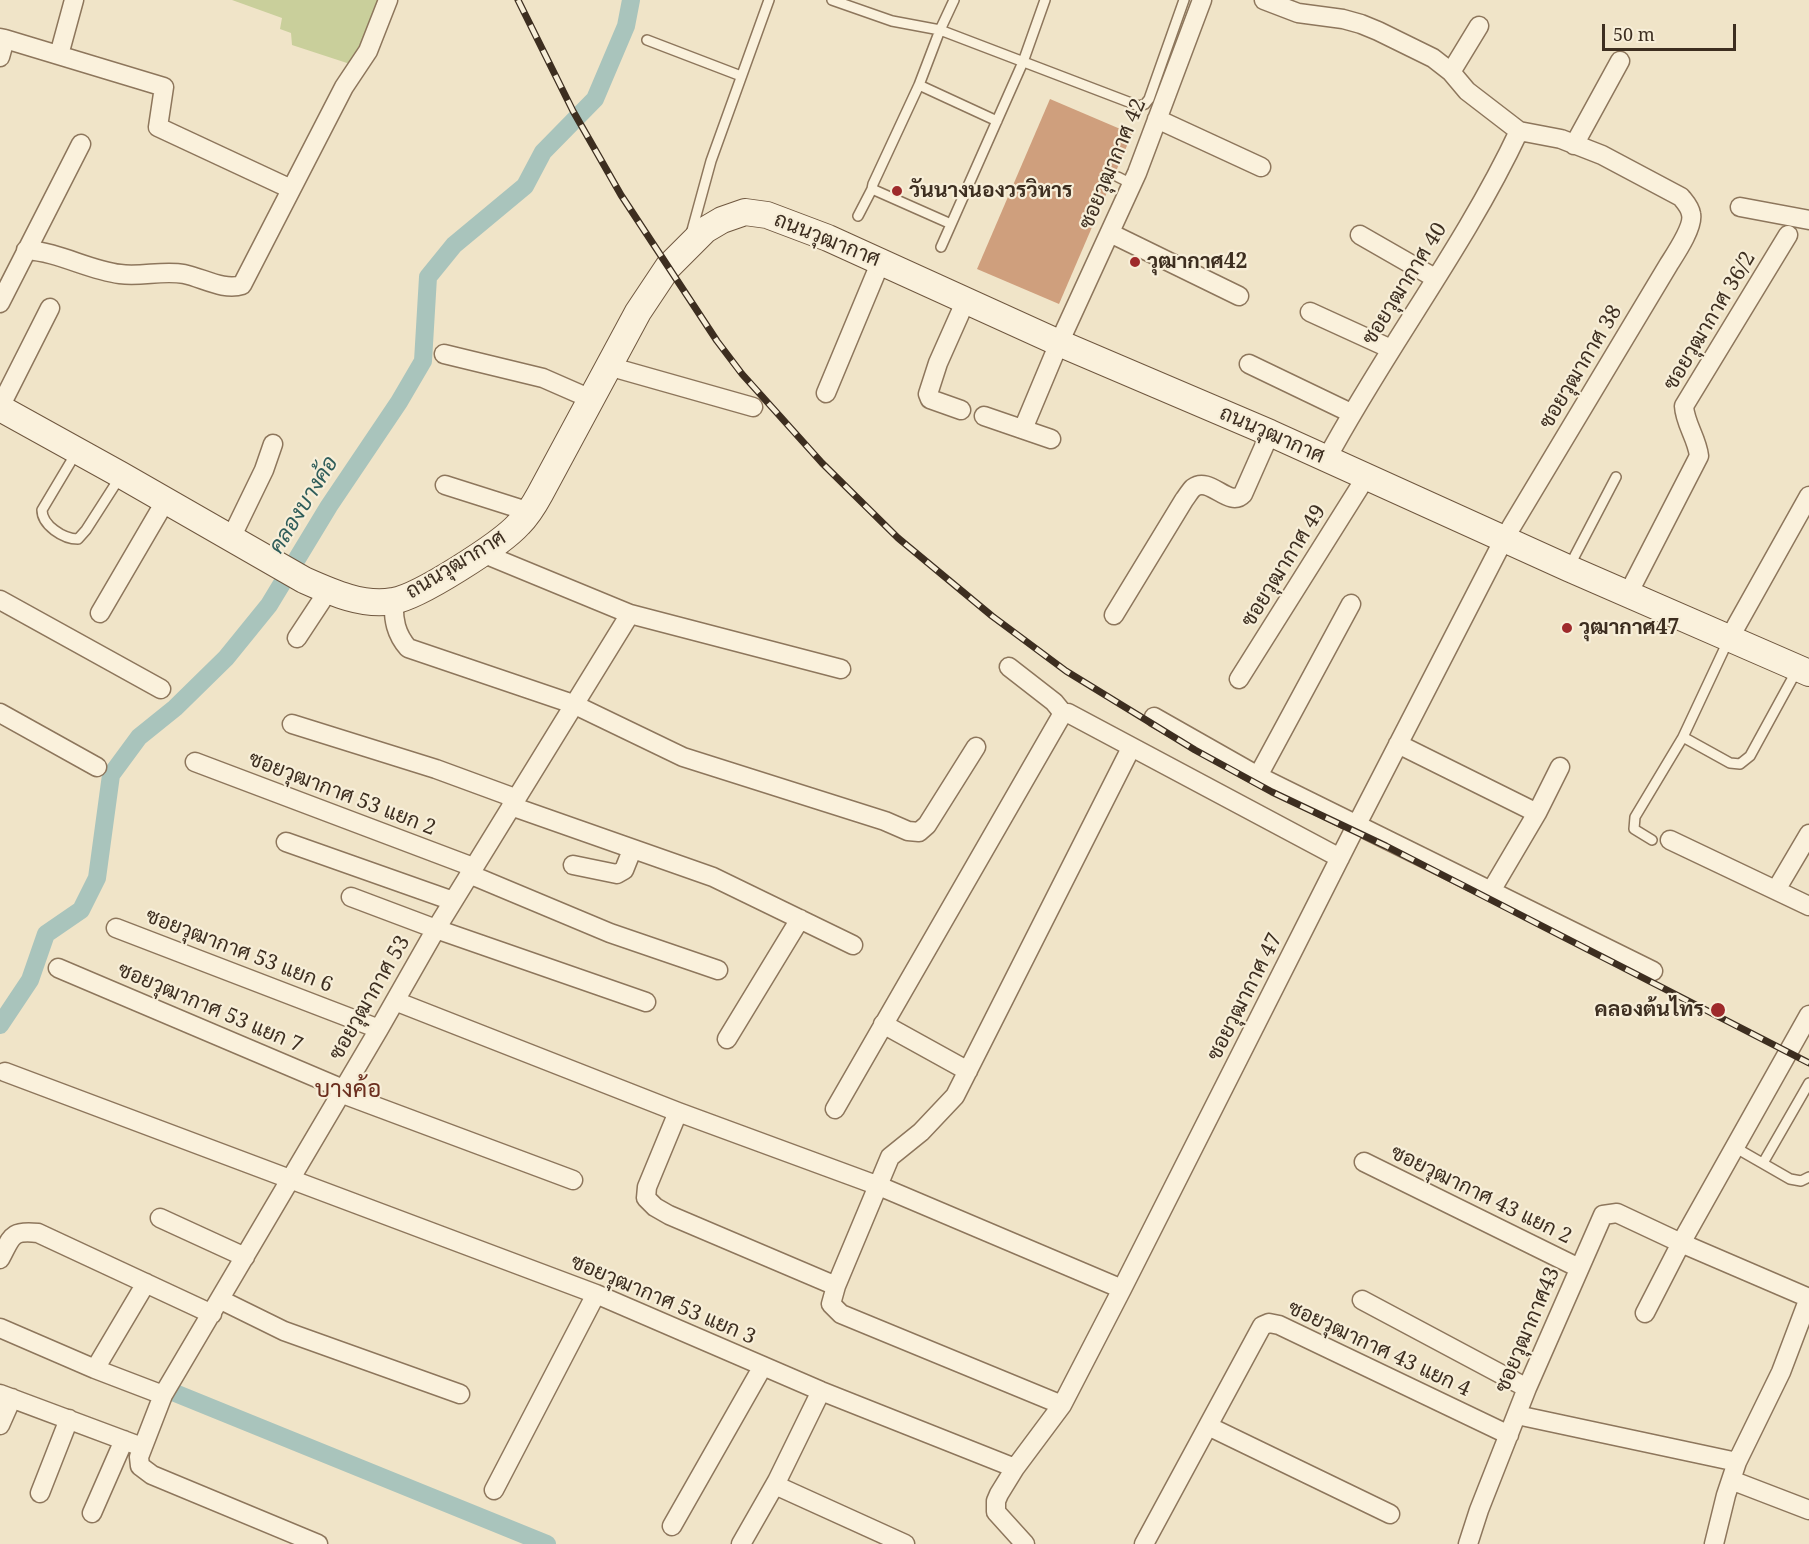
<!DOCTYPE html>
<meta charset="utf-8">
<style>
body{margin:0}
#map{position:relative;width:1809px;height:1544px;overflow:hidden;background:#f0e4c8;font-family:"Noto Serif",serif}
canvas{display:block}
.scale{position:absolute;left:1602px;top:24px;width:134px;height:27px;box-sizing:border-box;border:3px solid #3d2e20;border-top:0;padding-left:8px;font-size:18px;line-height:21px;white-space:nowrap;color:#3d2e20;-webkit-text-stroke:4px #f7eed8;paint-order:stroke}
</style>
<div id="map">
<canvas width="1809" height="1544"></canvas>
<div class="scale">50 m</div>
</div>
<script>
const g = document.querySelector('canvas').getContext('2d');
g.lineJoin = 'round';
function fillPath(path, color) { g.fillStyle = color; g.fill(path, 'evenodd'); }
function trace(path, color, width, dash) { g.strokeStyle = color; g.lineWidth = width; g.lineCap = dash ? 'butt' : 'round'; g.setLineDash(dash || []); g.stroke(path); }
function label(font, color, halo, rows, align = 'center') {
  g.font = font + ' "Noto Serif",Sarabun,serif'; g.lineWidth = 4.5; g.setLineDash([]); g.textBaseline = 'middle'; g.strokeStyle = halo; g.fillStyle = color; for (const [text, x, y, turn = 0] of rows) {
    g.save(); g.translate(x, y); g.rotate((+turn || 0) * Math.PI / 180); g.textAlign = isNaN(turn) ? turn : align; if (halo) g.strokeText(text, 0, 0); g.fillText(text, 0, 0); g.restore();
  }
}
fillPath(new Path2D(`
 M232,0h149l-21,52 -10,12 -58,-19 -1,-12 -11,-4 2,-11z`), '#c9cf9b');
trace(new Path2D(`
 M0,1025l30,-45 16,-46 35,-24 16,-32 14,-103 28,-38 36,-29 51,-50 43,-53 60,-99 70,-104 24,-41 5,-84 26,-32 71,-59 18,-34 52,-53 31,-73 5,-26
 M175,1393l372,151`), '#a9c4bc', 18);
fillPath(new Path2D(`
 M1050,99l82,35 -73,170 -82,-35z`), '#cf9f7d');
const service = new Path2D(`
 M832,0l60,21 48,9 199,76 6,-2 4,-5 35,-99
 M647,40l94,36
 M919,85l21,-55 14,-30
 M1118,177l14,7
 M858,216l14,-27
 M951,224l-79,-35 1,-5 46,-99 78,36
 M691,234l20,-73 58,-161
 M941,247l82,-185 22,-62
 M76,453l-34,57c0,15 21,29 36,29l8,-9 34,-53
 M1570,565l46,-88
 M1728,641l-45,96 47,26 10,1 10,-8 47,-86
 M1652,840l-18,-11 1,-12 48,-80
 M1736,1148l54,31 11,2 8,-4
 M1763,1163l46,-80`);
const minor = new Path2D(`
 M0,38l5,1 -5,18
 M5,39l159,48 -6,40 133,62
 M59,55l15,-55
 M1451,72l28,-46
 M1157,119l104,48
 M1574,145l46,-84
 M1740,207l69,13
 M1110,233l129,63
 M1360,235l75,43
 M26,250c33,2 62,20 94,24 21,3 43,-4 64,0 19,4 40,17 58,11l102,-198 24,-36 20,-51
 M0,303l81,-159
 M1310,312l81,37
 M444,354l99,24 48,21
 M1249,364l102,49
 M608,366l145,41
 M826,393l55,-132
 M0,407l50,-99
 M961,410l-31,-11 -2,-5 10,-31 28,-63
 M984,416l67,23
 M1023,429l36,-86 78,-170 65,-173
 M1326,460c60,-112 139,-214 193,-329
 M445,485l85,27
 M231,538l33,-68 9,-26
 M482,553l148,61 211,55
 M1628,594l71,-138c-2,-18 -14,-32 -15,-50l104,-171
 M0,600l161,89
 M394,601c-1,19 2,33 14,47l165,56 110,53 202,64 23,10 11,1 8,-7 49,-78
 M100,613l66,-113
 M1114,615l70,-115c3,-4 6,-9 9,-12 17,-13 36,21 50,6l27,-61
 M1730,637l79,-141
 M297,638l31,-47
 M1009,667l45,35 9,11h5l272,145
 M1239,679l127,-202
 M0,713l97,54
 M1154,717l104,59 395,195
 M292,724l144,45 79,29
 M1398,744l139,69
 M195,762l278,105
 M1258,776l93,-172
 M511,806l202,71 140,68
 M1670,840l139,66
 M286,842l167,59
 M573,865l44,9 7,-4 8,-20
 M469,874l141,59 108,37
 M1776,890l33,-56
 M1491,891l46,-78 23,-46
 M351,897l85,32 210,73
 M116,928l263,101
 M58,968l285,121
 M395,1001l283,111 201,74 243,103
 M883,1024l85,47
 M727,1039l73,-120
 M5,1072l591,222 225,97 194,77
 M340,1093l233,87
 M835,1109l228,-396
 M678,1112l-31,75 -1,11 9,9 14,8 167,71
 M1364,1162l215,106
 M160,1218l85,39
 M0,1259c12,-22 10,-29 38,-26l174,81
 M221,1300l63,31 176,63
 M1362,1300l165,88
 M1645,1313l36,-70 128,-228
 M0,1328l95,41 68,26
 M95,1369l51,-86
 M0,1394l142,53
 M1062,1405l-221,-91 -10,-10 5,-18 54,-129 31,-25 34,-36 176,-348
 M1517,1415l220,47
 M0,1425l12,-27
 M1208,1426l182,88
 M1731,1480l78,30
 M775,1485l130,59
 M494,1490l102,-196
 M40,1493l29,-74
 M92,1513l32,-73
 M672,1526l91,-160
 M318,1544l-166,-69 -12,-9 -1,-9 24,-62 216,-366 57,-100 194,-315
 M741,1544l36,-63 44,-90
 M1025,1544l-29,-32v-11l3,-7 16,-26 47,-63 60,-116 232,-459 150,-291 165,-275c7,-11 25,-38 22,-50 -1,-7 -6,-12 -10,-17l-79,-42 -41,-16 -42,-8 -52,-40 -16,-19 -18,-14 -55,-27 -17,-7 -18,-5 -45,-6 -34,-13
 M1144,1544l118,-218 7,-3 10,2 230,110
 M1468,1544l11,-34 48,-122 76,-173 14,-2 64,30 128,55
 M1714,1544l12,-49 11,-33 44,-90 28,-74`);
const secondary = new Path2D(`
 M0,408l121,67 183,105c27,12 60,27 89,21 26,-4 108,-57 126,-77 9,-9 15,-19 21,-30l98,-182 30,-45 37,-37 17,-10 23,-8 22,3 61,23 231,105 211,90 298,135 241,105`);
trace(service, '#8d765c', 12);
trace(minor, '#8d765c', 21);
trace(secondary, '#6f573f', 28);
trace(service, '#faf1dc', 9);
trace(minor, '#faf1dc', 18);
trace(secondary, '#faf1dc', 26);
const rail = new Path2D(`
 M518,0l55,111 48,84 96,146 25,33 80,89 76,75 94,78 74,55 129,79 77,42 114,54 423,217`);
trace(rail, '#3d2e20', 7);
trace(rail, '#f7eed8', 4.5, [14]);
for (const [x, y, r, color] of [
 [897,191,6,"#9e2a2b"],
 [1135,262,6,"#9e2a2b"],
 [1567,628,6,"#9e2a2b"],
 [1718,1010,8,"#9e2a2b"]
]) { const dot = new Path2D(); dot.arc(x, y, r, 0, 2 * Math.PI); g.fillStyle = color; g.fill(dot); trace(dot, '#f7eed8', 2); }
label('21px', '#3d2e20', '#f7eed8', [
 ["ซอยวุฒากาศ 42",1113,164,-67],
 ["ถนนวุฒากาศ",827,240,22],
 ["ซอยวุฒากาศ 40",1405,284,-58],
 ["ซอยวุฒากาศ 36/2",1710,321,-59],
 ["ซอยวุฒากาศ 38",1581,367,-59],
 ["ถนนวุฒากาศ",1272,435,24],
 ["ถนนวุฒากาศ",456,565,-31],
 ["ซอยวุฒากาศ 49",1284,566,-58],
 ["ซอยวุฒากาศ 53 แยก 2",342,794,21],
 ["ซอยวุฒากาศ 53 แยก 6",239,951,21],
 ["ซอยวุฒากาศ 47",1245,997,-63],
 ["ซอยวุฒากาศ 53",370,998,-60],
 ["ซอยวุฒากาศ 53 แยก 7",210,1008,23],
 ["ซอยวุฒากาศ 43 แยก 2",1481,1195,26],
 ["ซอยวุฒากาศ 53 แยก 3",663,1300,23],
 ["ซอยวุฒากาศ43",1528,1330,-67],
 ["ซอยวุฒากาศ 43 แยก 4",1379,1349,25]
]);
label('bold 21px', '#3d2e20', '#f7eed8', [
 ["วันนางนองวรวิหาร",909,191],
 ["วุฒากาศ42",1147,262],
 ["วุฒากาศ47",1579,628],
 ["คลองต้นไทร",1704,1010,"right"]
], 'left');
label('italic 22px', '#2f5d5a', '#f7eed8', [
 ["คลองบางค้อ",304,505,-58]
]);
label('24px', '#6b2e1e', '#f7eed8', [
 ["บางค้อ",348,1090]
]);
</script>
